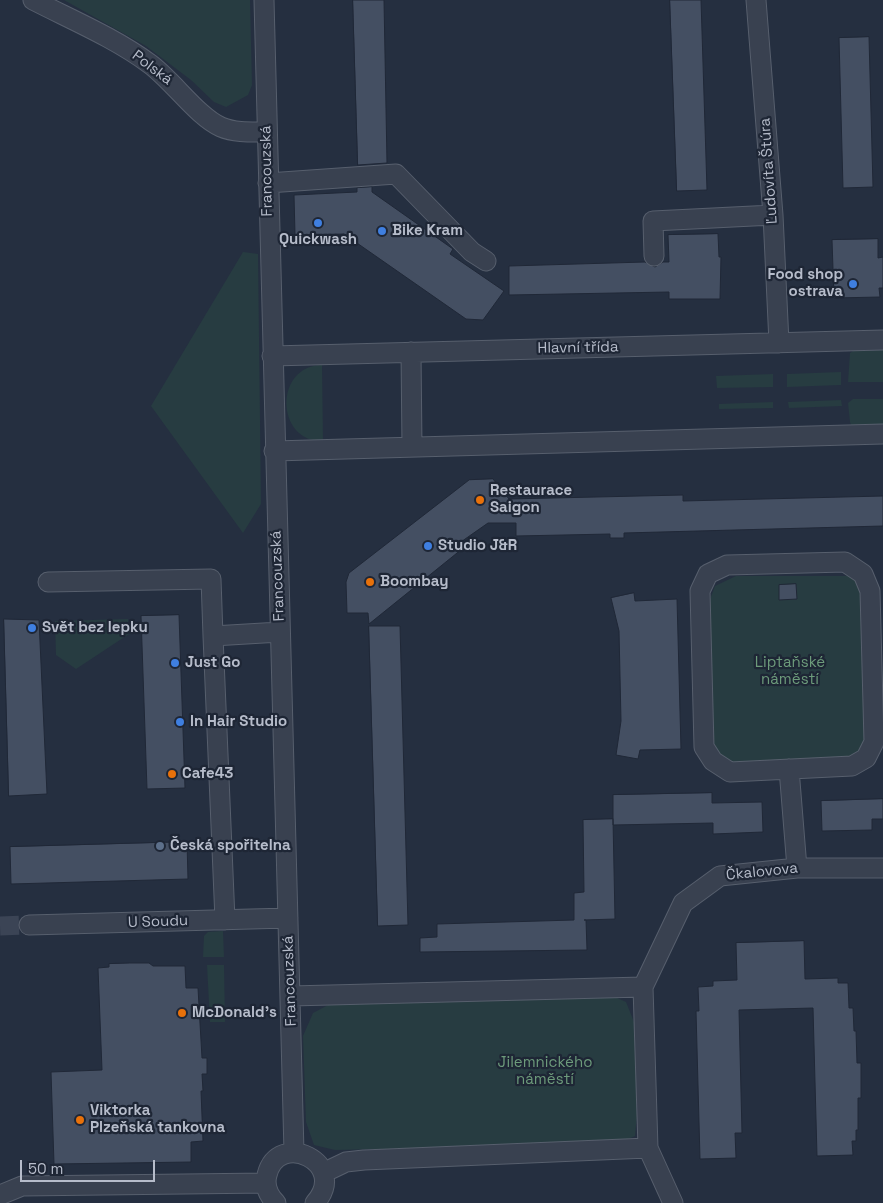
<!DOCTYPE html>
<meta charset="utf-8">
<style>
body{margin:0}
#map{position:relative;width:883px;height:1203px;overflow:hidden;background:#252f40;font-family:"Space Grotesk",sans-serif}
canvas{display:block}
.scale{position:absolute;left:20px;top:1160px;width:135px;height:22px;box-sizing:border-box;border:2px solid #b6bcca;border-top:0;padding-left:6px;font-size:15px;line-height:18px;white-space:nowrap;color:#b6bcca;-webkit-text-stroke:4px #1e2635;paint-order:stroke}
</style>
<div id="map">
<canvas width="883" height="1203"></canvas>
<div class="scale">50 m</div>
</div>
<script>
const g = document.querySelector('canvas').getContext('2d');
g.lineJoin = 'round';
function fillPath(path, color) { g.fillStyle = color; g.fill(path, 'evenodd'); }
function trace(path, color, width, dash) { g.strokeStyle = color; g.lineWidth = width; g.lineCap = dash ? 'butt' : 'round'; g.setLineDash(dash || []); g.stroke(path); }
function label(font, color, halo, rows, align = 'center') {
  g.font = font + ' "Space Grotesk",sans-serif'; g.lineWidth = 4.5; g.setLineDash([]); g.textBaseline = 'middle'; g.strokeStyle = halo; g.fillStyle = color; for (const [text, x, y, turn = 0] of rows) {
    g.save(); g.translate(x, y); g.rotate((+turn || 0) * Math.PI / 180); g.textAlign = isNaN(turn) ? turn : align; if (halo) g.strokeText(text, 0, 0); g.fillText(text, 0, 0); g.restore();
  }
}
fillPath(new Path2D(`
 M64,0h186l2,85 -4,10 -22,12 -12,-5 -23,-22 -45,-34z
 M243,252l15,2 3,250 -18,29 -92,-127z
 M883,350v32h-35l2,-29 3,-2z
 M322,365l1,76c-47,2 -50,-75 -1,-76z
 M841,372v13l-54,2v-13z
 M773,374v13l-56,1 -1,-12z
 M853,399h30v28h-31l-2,-5 -2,-19z
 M841,400l1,6 -53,2 -1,-6z
 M773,402v6l-54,1v-5z
 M736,576h113l11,10 11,153 -22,24 -111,3 -25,-16 -4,-148 6,-16z
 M128,619l1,15 -53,35 -20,-14 -1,-34z
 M223,931l1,26h-21l1,-21 4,-4z
 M207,965h17l1,57h-15z
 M615,997l11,5 10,25 1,88 -2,21 -18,8 -282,6 -21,-5 -8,-23 -3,-86 10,-23 17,-9z`), '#273c41');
const building = new Path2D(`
 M353,0h31l3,163 -29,2z
 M670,0h31l6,190 -30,1z
 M869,37l4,150 -30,1 -4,-150z
 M372,187v5l81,57 -3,5 54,37 -21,29 -17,-1 -122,-85 -49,1 -1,-40 63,-3v-4z
 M718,234l1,23h2l-1,42h-51v-7l-160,3v-29l136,-4 10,5 8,-5h6l-1,-27z
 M878,239v19l5,-1v31h-4l1,9 -46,1 -2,-58z
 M493,479l16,20 174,-4v6l200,-5v30l-259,7v5h-14v-4l-94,2v-13h-28l-30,21 4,5 -93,75 -1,-11h-21l-1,-31 3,-9 120,-93z
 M796,584l1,15 -18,1v-15z
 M634,593l1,8 42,-2 4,150 -41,1 -2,9 -22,-4 5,-34 -2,-90 -8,-33z
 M179,615l6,173 -38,1 -6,-173z
 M4,619l35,1 8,174 -38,2z
 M369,626h31l8,299 -30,1z
 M712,793v10l50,-1 1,30 -50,2v-11l-100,2v-30z
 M883,799v20h-11v11l-50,1 -1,-30z
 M613,819l2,100 -31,1h2l1,30 -167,2v-14l17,-1v-13l137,-4v-27l10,-1 -1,-72z
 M187,842l1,37 -177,5 -1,-37z
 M804,941l1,38 33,-1v5h10l1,25h4l1,23h2l1,32h4v35h-3v32h-2v11h-4l1,14 -36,1 -4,-148 -74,2 3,123h-7l1,25 -36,1 -4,-148h3l-1,-24 15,-1v-5l24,-1 -1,-37z
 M130,963h19l4,3h32l1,22h12l4,70h5v16h-5l1,17h-2l2,50 -12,1v20l-137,2 -3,-92 51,-2 -4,-102 11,-1v-3z`);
fillPath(building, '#444f62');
trace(building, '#202837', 1);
trace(new Path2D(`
 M0,926l29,-1`), '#3b4455', 19, [19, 9]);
const minor = new Path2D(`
 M33,0c39,20 82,38 117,64 23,17 48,53 71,63 14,6 31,5 46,5
 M264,0l30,1152
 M756,0l17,215 6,128
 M268,183l128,-9 76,78 14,9
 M654,256l-1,-35 120,-6
 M411,352l1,95
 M272,356l611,-16
 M274,451l609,-17
 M845,562l18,12 7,17 4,151 -8,16 -14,8 -122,6 -17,-11 -9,-14 -4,-156 8,-17 19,-9z
 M48,582l163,-3 2,57 67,-4
 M213,636l12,284
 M789,769l8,99
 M29,925l259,-7
 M291,996l352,-9
 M323,1173l23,-11 18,-2 284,-12
 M0,1195l22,-9 244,-3
 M276,1203c-8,-8 -12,-17 -9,-28 11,-46 83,-12 48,28
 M673,1203l-25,-55 -5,-161 40,-84 37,-27 77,-8h86`);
trace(minor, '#575f6d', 21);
trace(minor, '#394150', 19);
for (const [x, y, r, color] of [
 [318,223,5,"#3f7fe0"],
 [382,231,5,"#3f7fe0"],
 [853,284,5,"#3f7fe0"],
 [480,500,5,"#e8710a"],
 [428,546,5,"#3f7fe0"],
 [370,582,5,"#e8710a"],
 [32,628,5,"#3f7fe0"],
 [175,663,5,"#3f7fe0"],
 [180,722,5,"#3f7fe0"],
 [172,774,5,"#e8710a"],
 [160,846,5,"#5c6f8a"],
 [182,1013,5,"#e8710a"],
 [80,1120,5,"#e8710a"]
]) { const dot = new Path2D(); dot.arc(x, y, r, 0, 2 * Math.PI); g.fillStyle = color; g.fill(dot); trace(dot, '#1e2635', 2); }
label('15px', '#b6bcca', '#1e2635', [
 ["Polská",152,68,37],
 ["Francouzská",267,171,-91],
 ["Ľudovíta Štúra",769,171,-94],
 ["Hlavní třída",578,348,-1],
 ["Francouzská",278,576,-92],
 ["Čkalovova",762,872,-6],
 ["U Soudu",158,922,-2],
 ["Francouzská",290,981,-92]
]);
label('bold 15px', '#b6bcca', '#1e2635', [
 ["Bike Kram",392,231],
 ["Quickwash",318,240,"center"],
 ["Food shop",843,275,"right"],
 ["ostrava",843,292,"right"],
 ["Restaurace",490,491],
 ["Saigon",490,508],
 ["Studio J&R",438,546],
 ["Boombay",380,582],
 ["Svět bez lepku",42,628],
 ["Just Go",185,663],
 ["In Hair Studio",190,722],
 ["Cafe43",182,774],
 ["Česká spořitelna",170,846],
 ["McDonald's",192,1013],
 ["Viktorka",90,1111],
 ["Plzeňská tankovna",90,1128]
], 'left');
label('15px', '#6d9b7b', '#1e2635', [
 ["Liptaňské",790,663],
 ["náměstí",790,680],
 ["Jilemnického",545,1063],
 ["náměstí",545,1080]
]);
</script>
